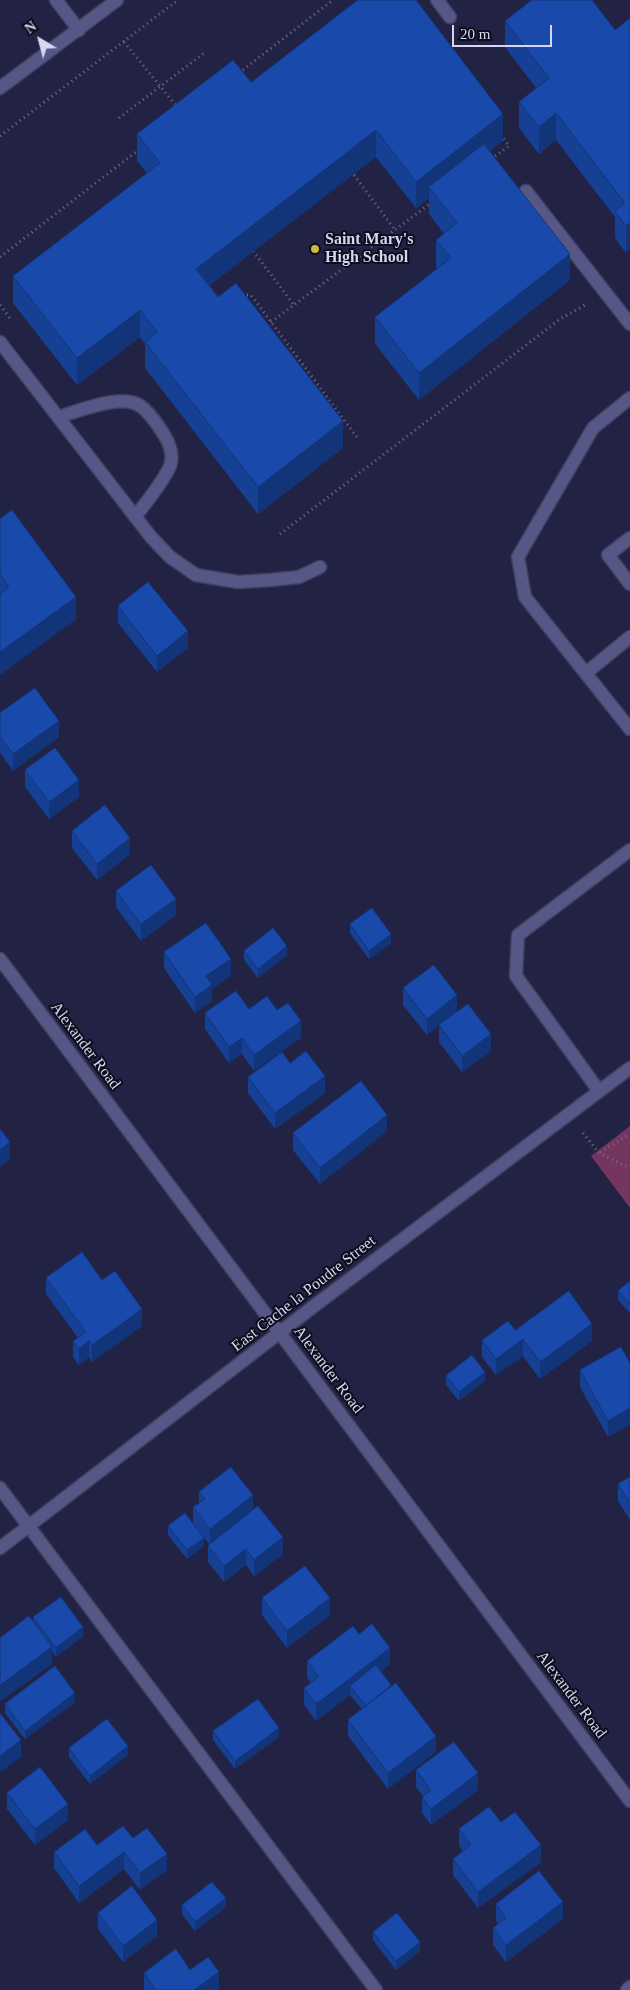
<!DOCTYPE html>
<style>
body{margin:0}
#map{position:relative;width:630px;height:1990px;overflow:hidden;background:#224;font-family:"Times New Roman",serif}
canvas{display:block}
.north{position:absolute;left:15px;top:15px;width:50px;height:50px;-webkit-text-stroke:4px #0d0d1d;paint-order:stroke;rotate:323deg;font-size:14px;font-weight:700;line-height:20px;text-align:center;color:#d5d7ee}
.north::after{content:'';display:block;margin:auto;width:18px;height:22px;background:#d5d7ee;clip-path:polygon(50% 0,100% 100%,50% 72%,0 100%)}
.scale{position:absolute;left:452px;top:25px;width:100px;height:22px;box-sizing:border-box;border:2px solid #d5d7ee;border-top:0;padding-left:6px;font-size:15px;line-height:18px;white-space:nowrap;color:#d5d7ee;-webkit-text-stroke:4px #0d0d1d;paint-order:stroke}
</style>
<div id="map">
<canvas width="630" height="1990"></canvas>
<div class="north">N</div>
<div class="scale">20 m</div>
</div>
<script>
const g = document.querySelector('canvas').getContext('2d');
g.lineJoin = 'round';
function fillPath(path, color) { g.fillStyle = color; g.fill(path, 'evenodd'); }
function trace(path, color, width, dash) { g.strokeStyle = color; g.lineWidth = width; g.lineCap = dash ? 'butt' : 'round'; g.setLineDash(dash || []); g.stroke(path); }
function label(font, color, halo, rows, align = 'center') {
  g.font = font + ' "Times New Roman",serif'; g.lineWidth = 4; g.setLineDash([]); g.textBaseline = 'middle'; g.strokeStyle = halo; g.fillStyle = color; for (const [text, x, y, turn = 0] of rows) {
    g.save(); g.translate(x, y); g.rotate((+turn || 0) * Math.PI / 180); g.textAlign = isNaN(turn) ? turn : align; if (halo) g.strokeText(text, 0, 0); g.fillText(text, 0, 0); g.restore();
  }
}
fillPath(new Path2D(`
 M630,1126v82l-39,-52z`), '#74365f');
const service = new Path2D(`
 M437,0l13,17
 M526,191l104,133
 M0,342l151,195 19,20 26,18 42,7 32,-2 29,-3 21,-10
 M630,398l-37,30 -75,129 7,40 105,132
 M58,417c21,-6 58,-22 79,-13 9,4 21,21 26,29 6,9 11,22 7,33 -8,18 -23,35 -35,51
 M630,538l-22,17 22,29
 M586,673l44,-36
 M599,1091l-83,-115 2,-41 112,-85
 M0,1488l376,502`);
const minor = new Path2D(`
 M56,0l23,30
 M0,88l117,-88
 M0,959l630,842
 M627,1990l3,-3`);
const tertiary = new Path2D(`
 M0,1548l318,-245 312,-235`);
trace(service, '#3f3f5f', 15);
trace(minor, '#3f3f5f', 15);
trace(tertiary, '#3f3f5f', 15);
trace(new Path2D(`
 M124,42l53,65
 M239,73l94,-73
 M119,118l85,-65
 M0,136l178,-136
 M491,159l18,-13 -8,-11
 M354,175l41,55
 M253,251l41,54
 M0,257l141,-109
 M242,295h9l108,145
 M0,305l12,16
 M271,322l160,-119
 M280,534l280,-215 27,-15
 M583,1133l16,20 31,15
 M600,1152l30,-18`), '#6f708d', 3, [1, 4]);
trace(service, '#565786', 12);
trace(minor, '#565786', 12);
trace(tertiary, '#565786', 12);
fillPath(new Path2D(`
 M630,18l-4,235 -11,-15v-21l-59,-77 -17,14 -20,-26v-26l17,-14 -31,-41v-26l110,9z
 M251,82l252,59 -13,10 80,129 -151,120 -44,-56v-27l63,-48 -2,-2v-27l8,-6 -15,-20v-16l-13,10 -40,-51 -167,128 134,163 -85,66 -113,-146v-24l-5,-7 -63,48 -64,-82v-27l134,-103 -10,-12v-27z
 M0,519l76,100 -76,56z
 M118,606l70,42 -31,24 -39,-49z
 M0,713l59,24 -46,34 -13,-18z
 M25,770l54,27 -30,22 -24,-32z
 M72,831l58,23 -33,26 -25,-32z
 M116,891l60,24 -35,26 -25,-34z
 M350,924l41,19 -22,16 -19,-26z
 M244,951l43,4 -29,23 -14,-18z
 M164,952l67,23 -19,14v12l-17,12 -31,-45z
 M403,988l54,23 -14,11 48,29 -29,21 -23,-30v-17l-12,10 -24,-30z
 M249,1009l28,1 24,28 -47,33 -12,-17 -13,9 -24,-34v-16z
 M290,1063l35,30 -50,36 -27,-36v-16z
 M387,1131l-67,53 -27,-34v-17z
 M46,1278l56,2 40,46 -50,36 -3,-5 -10,8 -6,-8v-16l5,-3 -32,-44z
 M630,1281v32l-12,-13v-9z
 M515,1330l77,11 -52,38 -17,-23 -27,19 -14,-18v-17z
 M621,1347l-13,90 -28,-50v-17z
 M446,1376l39,5 -26,20 -13,-16z
 M630,1477v43l-12,-19v-17z
 M199,1492l54,18 30,44 -29,22 -8,-11 -22,17 -16,-20v-16l2,-1 -6,-7v8l-17,13 -19,-24v-9l25,-3v-16l6,-4z
 M262,1598l68,17 -43,33 -25,-33z
 M33,1617l50,19 -27,21 -4,-6v13l-52,37v-63l33,-16z
 M359,1634l31,30 -9,7 55,81 -48,37 -40,-53v-16l14,-11 -12,-14 -34,26 -12,-16v-17l7,-5 -4,-5v-17z
 M75,1702l-50,37 -20,-26v-9z
 M213,1731l66,6 -44,32 -22,-29z
 M69,1748l59,7 -38,29 -21,-27z
 M416,1770l62,20 -47,35 -9,-12v-16l1,-1 -7,-9z
 M7,1793l61,27 -33,25 -28,-36z
 M501,1822l40,40 -63,46 -25,-33v-16l10,-8 -4,-5v-17z
 M133,1838l34,32 -27,20 -16,-21 -45,34 -25,-35v-16l43,-7z
 M496,1904l67,15 -57,43 -13,-17v-17l5,-4 -2,-4z
 M182,1905l44,2 -31,24 -13,-17z
 M98,1913l59,23 -34,26 -25,-33z
 M373,1932l47,19 -24,19 -23,-30z
 M190,1970l29,19 -2,1h-72l-1,-1v-16z`), '#164093');
fillPath(new Path2D(`
 M556,113v27l-17,14v-27z
 M503,114v27l-69,53 -5,-7v11l-13,10v-26z
 M376,130v27l-180,139v-27z
 M630,223v27l-4,3v-27z
 M570,254v26l-151,120v-27z
 M140,310v27l-63,48v-27z
 M343,421v27l-85,66v-27z
 M76,597v22l-76,56v-23z
 M188,631v17l-31,24v-16z
 M59,721v16l-46,34v-17z
 M79,780v17l-30,22v-17z
 M130,838v16l-33,26v-16z
 M176,899v16l-35,26v-17z
 M391,934v9l-22,16v-8z
 M287,946v9l-29,23v-9z
 M231,959v16l-19,14v12l-17,12v-16l11,-21z
 M457,995v16l-30,24v-16z
 M301,1021v17l-47,33v-16z
 M491,1034v17l-29,21v-16z
 M242,1038v16l-13,9v-16z
 M325,1076v17l-50,36v-16z
 M387,1115v16l-67,53v-16z
 M10,1142v17l-10,8v-17z
 M142,1309v17l-50,36v-17z
 M592,1324v17l-52,38v-17z
 M523,1339v17l-27,19v-16z
 M89,1341v16l-10,8v-16z
 M485,1372v9l-26,20v-9z
 M630,1408v17l-22,12v-16z
 M253,1495v16l-43,34v-16z
 M283,1537v17l-29,22v-16z
 M204,1538v8l-17,13v-9z
 M246,1549v16l-22,17v-16z
 M330,1598v17l-43,33v-17z
 M83,1627v9l-27,21v-9z
 M52,1647v17l-52,37v-16z
 M390,1648v16l-36,28 -4,-6v9l-34,26v-17z
 M75,1693v9l-50,37v-8z
 M279,1728v9l-44,32v-8z
 M436,1736v16l-48,37v-16z
 M21,1740v17l-21,15v-16z
 M128,1746v9l-38,29v-8z
 M478,1773v17l-47,35v-16z
 M68,1804v16l-33,25v-16z
 M541,1845v17l-63,46v-16z
 M124,1852v17l-45,34v-17z
 M167,1854v16l-27,20v-17z
 M226,1898v9l-31,24v-9z
 M563,1902v17l-57,43v-17z
 M157,1920v16l-34,26v-16z
 M420,1942v9l-24,19v-9z
 M219,1972v17l-2,1h-23z`), '#123478');
const building = new Path2D(`
 M358,0h58l87,114 -87,68 -40,-52 -180,139 22,28 18,-14 107,138 -85,66 -113,-145 12,-10 -17,-22 -63,48 -64,-82 147,-113 -23,-29 96,-74 18,22z
 M532,0h60l23,30 15,-12v205l-4,3 -11,-15 10,-8 -69,-90 -17,14 -20,-25 30,-24 -44,-57z
 M484,144l86,110 -151,119 -44,-56 76,-59 -15,-18 21,-17 -28,-36z
 M12,510l64,87 -76,55v-58l9,-7 -9,-13v-55z
 M148,582l40,49 -31,25 -39,-50z
 M35,688l24,33 -46,33 -13,-17v-24z
 M55,748l24,32 -30,22 -24,-32z
 M105,805l25,33 -33,26 -25,-33z
 M151,865l25,34 -35,25 -25,-33z
 M372,908l19,26 -22,17 -19,-27z
 M206,923l25,36 -25,17 6,9 -17,12 -31,-45z
 M273,928l14,18 -29,23 -14,-18z
 M434,965l23,30 -30,24 -24,-31z
 M236,991l13,18 18,-13 10,14 11,-7 13,18 -47,34 -12,-17 -13,9 -24,-34z
 M468,1004l23,30 -29,22 -23,-31z
 M306,1051l19,25 -50,37 -27,-36 34,-25 8,11z
 M361,1081l26,34 -67,53 -27,-35z
 M0,1129l10,13 -10,8z
 M82,1252l20,28 13,-9 27,38 -50,36 -3,-4 -10,8 -6,-8 13,-9 -40,-54z
 M630,1281v23l-12,-13z
 M569,1291l23,33 -52,38 -17,-23 -27,20 -14,-19 26,-19 7,9z
 M621,1347l9,16v45l-22,13 -28,-51z
 M472,1355l13,17 -26,20 -13,-16z
 M231,1467l22,28 -43,34 -17,-22 12,-8 -6,-7z
 M630,1477v26l-12,-19z
 M258,1506l25,31 -29,23 -8,-11 -22,17 -16,-20z
 M185,1513l19,25 -17,12 -19,-24z
 M305,1566l25,32 -43,33 -25,-33z
 M61,1597l22,30 -27,21 -23,-31z
 M29,1616l23,31 -52,38v-47z
 M372,1624l18,24 -74,56 -12,-16 15,-11 -12,-16 46,-35 6,8z
 M376,1665l15,20 -25,21 -16,-20z
 M55,1666l20,27 -50,38 -20,-27z
 M396,1683l40,53 -48,37 -40,-53z
 M258,1699l21,29 -44,33 -22,-30z
 M0,1713l21,27 -21,16z
 M107,1719l21,27 -38,30 -21,-28z
 M454,1742l24,31 -47,36 -9,-12 9,-7 -15,-20z
 M40,1767l28,37 -33,25 -28,-36z
 M489,1807l12,15 14,-10 26,33 -63,47 -25,-33 18,-14 -12,-16z
 M123,1826l10,12 14,-10 20,26 -27,19 -16,-21 -45,34 -25,-34 31,-23 12,16z
 M539,1871l24,31 -57,43 -13,-17 13,-10 -10,-14z
 M212,1882l14,16 -31,24 -13,-17z
 M132,1886l25,34 -34,26 -25,-33z
 M397,1913l23,29 -24,19 -23,-29z
 M176,1949l14,21 18,-13 11,15 -25,18h-38l-12,-17z`);
fillPath(building, '#194aab');
trace(building, '#123478', 1);
for (const [x, y, r, color] of [
 [315,249,5,"#caba3a"]
]) { const dot = new Path2D(); dot.arc(x, y, r, 0, 2 * Math.PI); g.fillStyle = color; g.fill(dot); trace(dot, '#0d0d1d', 2); }
label('bold 16px', '#d5d7ee', '#0d0d1d', [
 ["Saint Mary's",325,240],
 ["High School",325,258]
], 'left');
label('16px', '#d5d7ee', '#0d0d1d', [
 ["Alexander Road",85,1046,53],
 ["East Cache la Poudre Street",304,1294,-38],
 ["Alexander Road",328,1370,53],
 ["Alexander Road",571,1695,53]
]);
</script>
